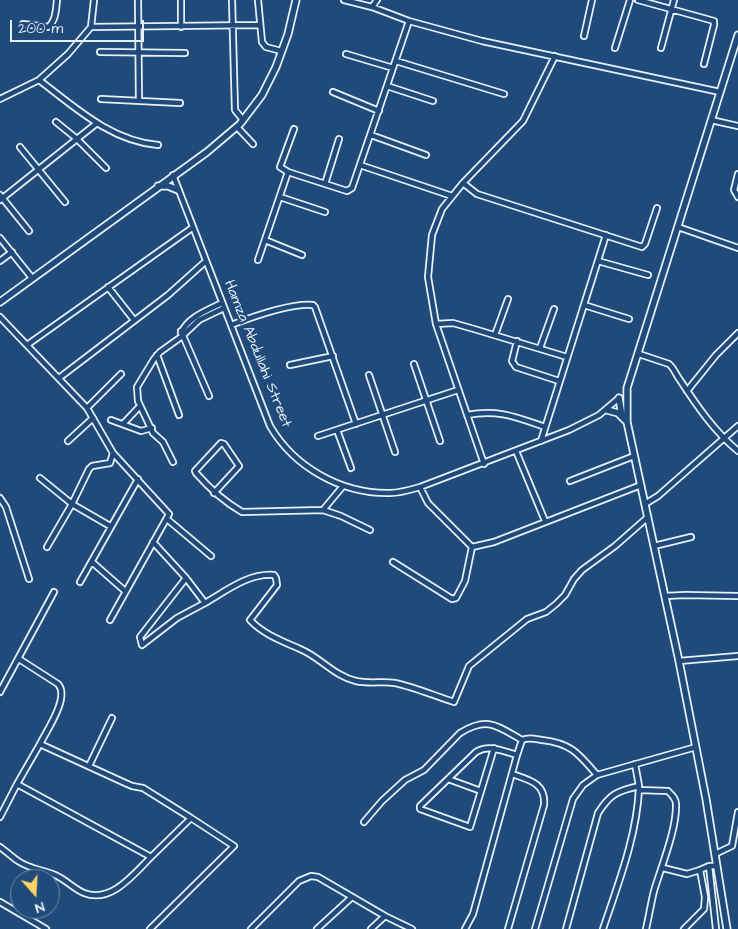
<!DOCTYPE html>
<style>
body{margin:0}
#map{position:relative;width:738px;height:929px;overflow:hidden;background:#1f4a7a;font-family:"Architects Daughter",sans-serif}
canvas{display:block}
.north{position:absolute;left:10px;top:869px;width:50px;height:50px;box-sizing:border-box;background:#1f4a7a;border:1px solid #6f8dac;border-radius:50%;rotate:161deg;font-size:14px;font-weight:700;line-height:20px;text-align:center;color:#e8f1f8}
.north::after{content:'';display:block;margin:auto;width:18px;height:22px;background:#ffd166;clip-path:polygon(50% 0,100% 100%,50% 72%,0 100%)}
.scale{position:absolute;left:10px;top:20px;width:134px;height:22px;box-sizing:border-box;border:2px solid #e8f1f8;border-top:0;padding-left:6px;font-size:15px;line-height:18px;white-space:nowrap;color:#e8f1f8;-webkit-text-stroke:4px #1f4a7a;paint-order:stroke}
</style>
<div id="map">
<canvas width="738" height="929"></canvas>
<div class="north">N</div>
<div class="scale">200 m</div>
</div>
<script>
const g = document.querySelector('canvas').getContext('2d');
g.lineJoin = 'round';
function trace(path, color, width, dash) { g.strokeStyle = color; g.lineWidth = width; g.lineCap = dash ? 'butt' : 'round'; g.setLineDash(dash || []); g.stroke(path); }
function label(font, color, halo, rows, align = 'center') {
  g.font = font + ' "Architects Daughter",sans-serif'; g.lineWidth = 4.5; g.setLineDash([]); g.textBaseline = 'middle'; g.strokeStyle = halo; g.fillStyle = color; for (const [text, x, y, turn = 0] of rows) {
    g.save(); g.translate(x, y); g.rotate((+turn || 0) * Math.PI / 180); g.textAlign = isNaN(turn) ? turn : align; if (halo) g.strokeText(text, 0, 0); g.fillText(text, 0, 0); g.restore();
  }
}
const minor = new Path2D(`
 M138,0l1,101
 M181,0v27
 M232,0l3,110 8,10
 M258,0l4,42 4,5 15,4
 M344,0l28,7 37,14 73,20 238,51
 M638,0l76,21v4l-10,39
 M372,7l5,-7
 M23,24l25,3c8,-6 8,-18 9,-27
 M91,27l168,-2
 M584,36l8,-36
 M615,48l15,-48
 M661,48l13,-48
 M100,52l85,1
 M346,54l47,14
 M396,61l108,33
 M39,80c37,28 72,61 119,65
 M387,86l46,15
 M333,92l46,19
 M0,99l39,-19 29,-26 23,-27 3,-27
 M101,99l79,4
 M711,120l27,6
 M56,122l21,17 29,29
 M237,127l16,17
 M294,129l-14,38 8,5 59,19 5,-3 57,-167
 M371,135l55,20
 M20,147l45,55
 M360,165l92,31
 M738,174l-4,16 4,7
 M173,175l97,251c24,41 71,68 120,67 10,0 20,-3 30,-6l149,-57 30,-15 20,-17
 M463,183l14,11 165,53 3,-3 12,-36
 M325,184l14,-45
 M0,195l29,36
 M280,197l45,15
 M0,200l97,-77
 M678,227l60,21
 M0,238l32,40
 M265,240l37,15
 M258,260l30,-88
 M0,261l12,-9
 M598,261l50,14
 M108,287l26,33
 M584,305l45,14
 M0,317l87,91 26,45 56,61 -59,106
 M436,324l17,-1 21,6 93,28
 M231,325c21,-8 60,-22 82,-20l2,2 41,117
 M181,331l28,65
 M181,333c7,-16 27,-23 41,-30
 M495,335l13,-36
 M517,341l-5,20 4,6 43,14
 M27,345l165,-117
 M540,348l14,-39
 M639,354l30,10c5,4 7,11 11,16 17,26 34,51 58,71
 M157,355l22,60
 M414,364l26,77
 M290,365l43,-9
 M369,375l26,77
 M59,378l109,-83 38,-34
 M687,391l29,-36 22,-22
 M87,408l34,-34
 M467,415c31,-6 49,2 78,12
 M111,420l30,11 11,-3
 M123,424l17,-18
 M337,430l14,38
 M318,436l140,-46
 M68,441l25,-23
 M541,441l65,-206
 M516,451l29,70
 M173,462l-10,-20 -10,-9 -15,-32 -1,-14 17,-28 6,-7 21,-15 18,-17 25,-12
 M484,464l-48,-140 -8,-47 4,-42 10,-26 21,-26 60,-62 32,-65
 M40,478l32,26 38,22
 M570,481l64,-25
 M420,487l8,16 44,44
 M214,493l25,-27 -15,-22 -3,-1 -26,28 1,2c14,16 27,28 46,39l81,-2 18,6 29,14
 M0,498l6,9 23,72
 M645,504l13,-8 80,-70
 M323,510l20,-24
 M167,519l44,37
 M153,542l33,36 19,25 -28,15 -35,27 -2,-8 46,-59
 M654,546l37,-9
 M47,547l25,-43 17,-35 3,-3 18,-3 3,-10
 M472,547l22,-5 147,-57
 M92,562l33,29
 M393,562l59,37 4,-1 9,-17 7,-34
 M80,582l58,-103
 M665,596l20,-1 53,1
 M205,603c21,-12 43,-30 69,-28l2,3 1,7 -27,35c13,14 32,21 50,29 20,8 34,27 56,32 13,3 26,0 39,2 19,4 40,13 59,19l15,-36 58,-47 19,-7 10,-8 9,-9 9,-16 8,-9 33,-24 33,-29
 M19,659l39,25c12,13 -11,46 -18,60
 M679,661l59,-5
 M0,692l54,-100
 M89,766l23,-48
 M448,779l33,12 13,-43
 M639,790l29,1c4,4 8,8 8,13 1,25 -15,63 -22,87 -3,12 -5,25 -8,38
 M481,791l-11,36 -50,-18v-3l56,-54c14,-8 26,-1 41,3
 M0,817l17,-33 134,73 40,-39 -48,-30 -11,-2 -9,-4 -83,-38 -23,40
 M364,822l18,-21 23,-21 19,-10 36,-37c28,-17 37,-7 62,7
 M0,847c6,4 12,10 18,14 12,8 25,9 37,14 10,4 19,14 29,18 27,11 50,-19 67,-36
 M715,854l17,-8 6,-34
 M709,866l7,63
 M663,868l24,6 13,-4
 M0,902l46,27
 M150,929l84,-83 -43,-28
 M251,929l48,-48 12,-5 7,1 67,39 27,13
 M317,929l35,-32
 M371,929l14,-13
 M465,929l8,-15 44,-159 5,-15c7,-3 13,-1 20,0 29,3 37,14 55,35
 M508,929l36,-124c2,-22 -15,-25 -32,-31
 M535,929l38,-130 10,-14 14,-10 99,-28
 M566,929l32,-116c12,-19 19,-22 41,-27l-4,-22
 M603,929c15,-45 34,-93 36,-141
 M684,929l20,-20 1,-12 -5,-27 9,-4h8`);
const major = new Path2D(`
 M158,186h10l10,4
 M0,302l207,-150 33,-28 22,-29 14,-28 12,-33 8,-34
 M619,398l3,18
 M607,410l11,3 9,9
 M727,929l-21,-130 -27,-138 -52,-239v-34l111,-353`);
trace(minor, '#e8f1f8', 8);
trace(major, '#e8f1f8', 9);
trace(minor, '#1f4a7a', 4.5);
trace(major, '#1f4a7a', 5.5);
label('15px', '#e8f1f8', '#1f4a7a', [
 ["Hamza Abdullahi Street",257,354,68]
]);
</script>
